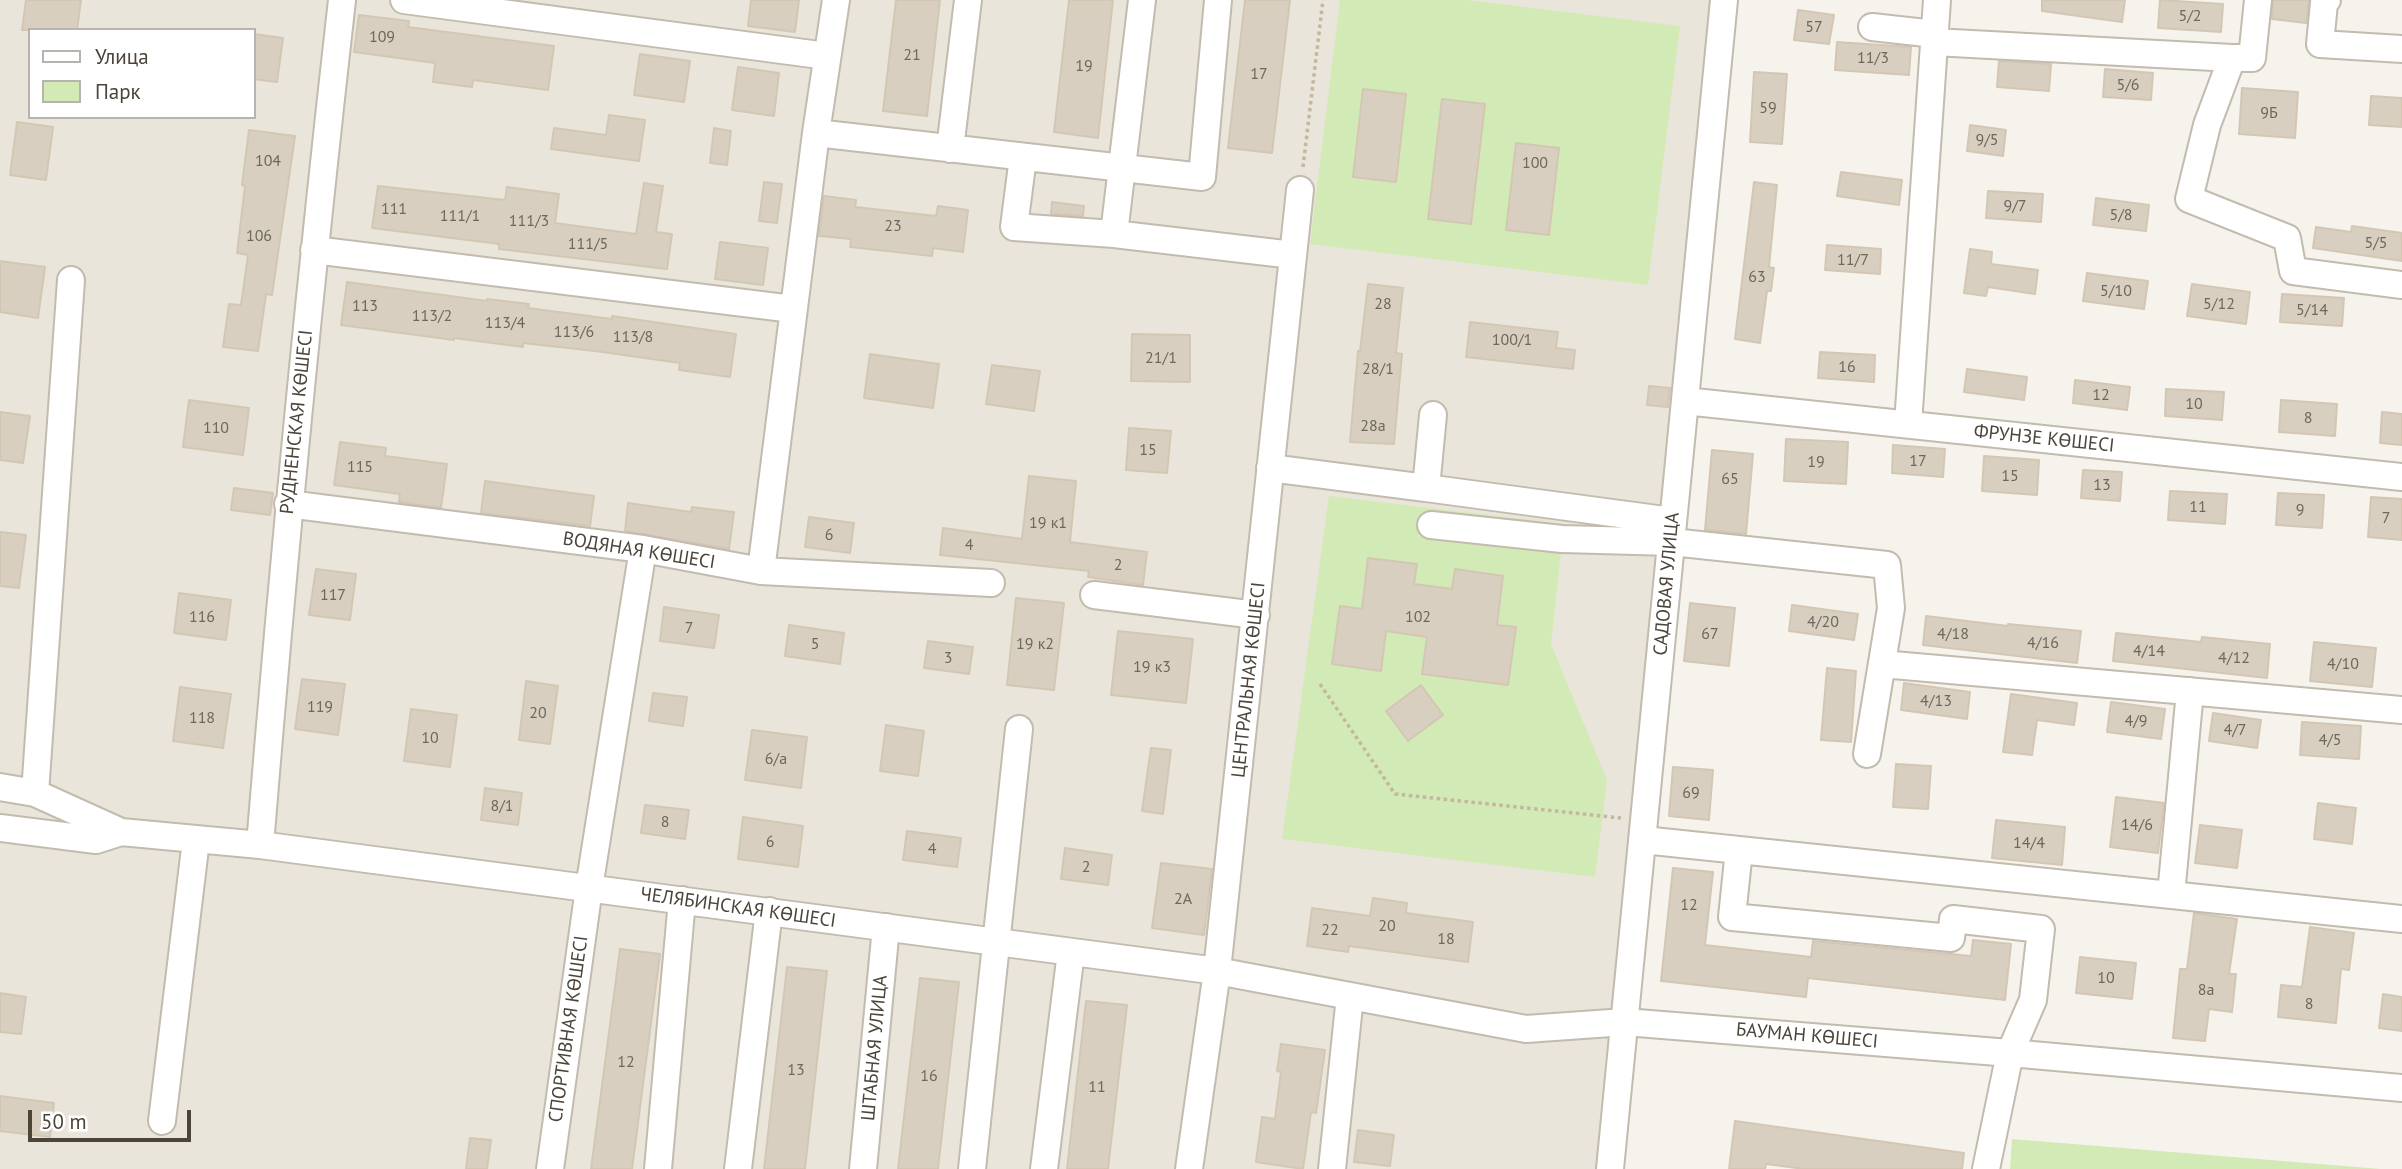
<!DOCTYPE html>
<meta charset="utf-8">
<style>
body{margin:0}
#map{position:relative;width:2402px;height:1169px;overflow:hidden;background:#f6f3ec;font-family:"PT Sans",sans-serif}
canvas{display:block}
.legend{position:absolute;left:28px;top:28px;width:228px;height:91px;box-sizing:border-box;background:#fff;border:2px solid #b7b4b0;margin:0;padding:9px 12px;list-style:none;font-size:21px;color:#4b4439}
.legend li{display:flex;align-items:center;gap:14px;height:35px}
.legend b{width:35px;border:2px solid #b7b4b0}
.scale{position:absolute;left:28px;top:1110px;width:163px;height:32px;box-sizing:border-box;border:4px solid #4b4439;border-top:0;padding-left:9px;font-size:21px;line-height:24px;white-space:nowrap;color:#4b4439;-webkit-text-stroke:5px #fff;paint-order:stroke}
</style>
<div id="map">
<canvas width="2402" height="1169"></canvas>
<ul class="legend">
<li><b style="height:9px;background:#fff"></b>Улица</li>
<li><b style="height:19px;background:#d2eab5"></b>Парк</li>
</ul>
<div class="scale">50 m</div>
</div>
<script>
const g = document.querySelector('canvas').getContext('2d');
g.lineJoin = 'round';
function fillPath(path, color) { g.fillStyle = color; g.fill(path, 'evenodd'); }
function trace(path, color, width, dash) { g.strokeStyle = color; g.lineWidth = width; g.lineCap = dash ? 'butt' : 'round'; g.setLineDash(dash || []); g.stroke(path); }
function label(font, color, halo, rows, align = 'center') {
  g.font = font + ' "PT Sans",sans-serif'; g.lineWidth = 7; g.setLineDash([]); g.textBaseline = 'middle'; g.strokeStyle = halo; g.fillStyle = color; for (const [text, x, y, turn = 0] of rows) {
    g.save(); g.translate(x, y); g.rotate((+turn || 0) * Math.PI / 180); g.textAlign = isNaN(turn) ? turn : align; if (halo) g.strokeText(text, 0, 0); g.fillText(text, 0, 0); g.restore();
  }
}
fillPath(new Path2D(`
 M0,0h1723l-121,1169h-1602zM30,30h224v87h-224z`), '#eae5da');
fillPath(new Path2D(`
 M1340,0h128l212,26 -32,259 -338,-41z
 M1329,496l235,28 -13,120 56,136 -12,97 -313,-38z
 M2012,1139l369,30h-371z`), '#d2eab5');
const building = new Path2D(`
 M26,0h55l-4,30h-55z
 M751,0h48l-4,32 -47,-6z
 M896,0h44l-13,116 -44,-5z
 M1069,0h44l-15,138 -44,-6z
 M1245,0h45l-18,153 -44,-5z
 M2042,0h83l-3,22 -80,-11z
 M2160,0l63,4 -2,28 -63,-4z
 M2273,0h36l-3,23 -34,-4z
 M1798,10l36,5 -5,29 -35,-4z
 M359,15l50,6 -1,6 146,19 -6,44 -75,-10 -1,7 -39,-5 2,-19 -81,-11z
 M254,34l29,4 -6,44 -23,-3z
 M1837,42l74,5 -2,28 -74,-5z
 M640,54l50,7 -6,41 -50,-7z
 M1999,61l52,3 -2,27 -52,-4z
 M738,67l41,6 -5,43 -42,-6z
 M2105,69l48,4 -2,27 -48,-3z
 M1754,72l33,2 -5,70 -32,-2z
 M2242,88l56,4 -3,46 -56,-4z
 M1363,89l43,5 -10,88 -43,-5z
 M2371,96l31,2v29l-33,-2z
 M1442,99l43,5 -14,120 -43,-5z
 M609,115l36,5 -6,41 -88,-12 3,-21 52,7z
 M17,122l36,5 -7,53 -36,-5z
 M1970,125l36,5 -3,26 -36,-5z
 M714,128l17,3 -4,34 -17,-2z
 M249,130l46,6 -23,159 -6,-1 -8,57 -35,-4 6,-43 12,1 7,-50 -11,-2 8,-67 -3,-1z
 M1516,143l43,5 -10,87 -43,-5z
 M1841,172l61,8 -3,25 -62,-9z
 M764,182l18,2 -5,39 -18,-2z
 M1754,182l23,3 -8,82 5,1 -3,23h-4l-7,52 -25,-4z
 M644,183l19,3 -7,46 16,2 -5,35 -168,-20v-5l-127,-16 6,-42 127,14 2,-13 52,7 -4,29 81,11z
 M1988,191l55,3 -2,28 -55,-4z
 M824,196l32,4 -1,7 81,9 2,-10 30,4 -5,42 -30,-4 -1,8 -82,-9 1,-8 -32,-3z
 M2096,198l53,7 -3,26 -53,-6z
 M1052,202l32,4 -1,10 -32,-2z
 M2352,226l50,7v28l-89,-13 3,-21 35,5z
 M720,242l48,6 -5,37 -48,-6z
 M1827,245l54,4 -1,25 -55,-4z
 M1970,249l22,3 -1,12 47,6 -3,24 -47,-7 -2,9 -22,-3z
 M0,261l45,6 -7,51 -38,-6z
 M2087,273l61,8 -4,28 -61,-8z
 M347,282l140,19v-2l42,5 -1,4 84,11v-3l124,18 -6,43 -51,-7 1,-7 -85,-12 -72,-8v4l-69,-9v2l-113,-15z
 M1368,284l35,4 -7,65 6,1 -8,90 -44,-2 8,-91h2z
 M2192,284l58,8 -4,32 -59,-8z
 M2282,294l62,4 -2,28 -62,-4z
 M1470,322l88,10 -2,16 19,2 -2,19 -107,-12z
 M1132,334l58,1v47l-59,-1z
 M1820,352l55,3 -1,27 -56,-4z
 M870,354l69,10 -6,44 -69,-10z
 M992,365l48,6 -6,40 -48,-7z
 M1967,369l60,8 -3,23 -60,-8z
 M2075,380l55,7 -3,23 -54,-7z
 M1649,386l21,2 -2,19 -21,-2z
 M2166,389l58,3 -2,28 -57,-4z
 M189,400l60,8 -6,47 -60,-8z
 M2281,400l56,4 -2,32 -56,-4z
 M0,412l30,4 -7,47 -23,-3z
 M2382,412l20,2v31l-22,-2z
 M1129,428l42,3 -4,42 -41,-3z
 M1786,439l62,3 -2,42 -62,-3z
 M340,442l46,6 -1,8 62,8 -6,44 -42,-6 1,-8 -66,-9z
 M1893,445l52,4 -2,28 -51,-4z
 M1712,450l41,4 -7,80 -41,-4z
 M1984,456l55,4 -2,35 -55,-4z
 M2083,470l39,2 -2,29 -39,-3z
 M1029,476l47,5 -6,61 77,10 -4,33 -55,-8 1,-6 -149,-16 3,-27 79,11z
 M485,481l109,15 -4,30 -109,-13z
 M234,488l39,5 -3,22 -39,-5z
 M2170,491l57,3 -2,30 -57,-4z
 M2278,493l46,2 -2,33 -46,-3z
 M2371,497l31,2v41l-34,-3z
 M628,503l63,9 1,-5 42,5 -5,37 -104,-18z
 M809,517l45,6 -4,30 -45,-6z
 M0,532l26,3 -7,53 -19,-2z
 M1368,558l49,6 -3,20 38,5 3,-20 48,7 -6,49 19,2 -8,58 -86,-11 5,-37 -41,-6 -5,40 -49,-7 8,-58 22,3z
 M316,569l40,5 -6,46 -41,-5z
 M179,593l52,7 -5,40 -52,-7z
 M1016,598l48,5 -10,87 -47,-5z
 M1690,603l45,5 -6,58 -45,-5z
 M1792,605l66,9 -4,26 -65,-9z
 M664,607l55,8 -5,33 -54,-7z
 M1926,616l82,10v-2l73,7 -4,32 -154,-18z
 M789,625l55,8 -4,31 -55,-8z
 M1118,631l75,8 -7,64 -75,-8z
 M2116,633l85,9 1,-5 68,7 -3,34 -154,-17z
 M928,641l45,6 -4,27 -45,-6z
 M2314,642l62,6 -4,39 -62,-6z
 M1827,668l29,3 -5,71 -30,-2z
 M302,679l43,5 -7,51 -43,-6z
 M526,681l32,5 -8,58 -31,-4z
 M1904,683l66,9 -3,27 -66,-9z
 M1421,685l22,30 -35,26 -22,-30z
 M180,687l51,7 -8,54 -50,-7z
 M653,693l34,4 -4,29 -34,-5z
 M2011,694l66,9 -3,22 -37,-5 -5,35 -29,-3z
 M2111,702l54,7 -4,30 -54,-7z
 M411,709l46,6 -7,52 -46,-6z
 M2213,713l48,7 -4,28 -48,-7z
 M2302,722l59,4 -2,33 -59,-4z
 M886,725l38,6 -6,45 -38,-5z
 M752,730l55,7 -6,51 -56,-8z
 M1151,748l20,2 -8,64 -21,-3z
 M1896,764l35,2 -3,43 -35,-2z
 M1673,767l40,3 -4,50 -40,-4z
 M485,788l37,5 -4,32 -37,-5z
 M2116,797l48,6 -6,50 -48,-6z
 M2318,803l38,5 -4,36 -38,-5z
 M645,805l44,5 -4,29 -44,-6z
 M743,817l60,9 -5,41 -60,-8z
 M1996,820l69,7 -3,38 -70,-7z
 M2200,825l42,5 -5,38 -42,-5z
 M907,831l54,7 -4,29 -54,-7z
 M1065,848l47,7 -4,30 -47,-6z
 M1161,863l51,6 -8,66 -52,-7z
 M1673,868l40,4 -8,73 106,12 2,-16 158,15 2,-16 38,4 -6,56 -197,-22 -2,19 -145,-16z
 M1373,898l34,5 -1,10 67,9 -5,40 -119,-16 -1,6 -41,-6 5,-38 58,8z
 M2194,913l43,6 -8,55h7l-4,38 -23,-3 -4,32 -32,-3 7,-69h7z
 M2310,927l44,6 -5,37 -8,-1 -5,54 -58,-6 3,-32 21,2z
 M620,949l40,5 -28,215h-41z
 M2080,957l56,6 -4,36 -56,-6z
 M787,967l40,4 -22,198h-41z
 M920,978l39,4 -21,187h-40z
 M0,993l26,4 -5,37 -21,-2z
 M2383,994l19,3v34l-23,-3z
 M1086,1001l41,4 -19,164h-41z
 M1281,1044l44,6 -9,63 -5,-1 -8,57 -47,-7 6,-45 13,2 6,-47 -4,-1z
 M0,1096l54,7 -4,34 -50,-6z
 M1735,1121l229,32 -2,16h-158l-38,-5 -1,5h-36z
 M1358,1130l36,5 -4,31 -36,-4z
 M470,1138l21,2 -4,29h-21z`);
fillPath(building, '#d8cfc1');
trace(building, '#d3c7b4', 2);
const minor = new Path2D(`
 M404,0l423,56
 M1142,0l-28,234 179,21
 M2327,0l-3,3 -4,41 82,5
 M1872,27l63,7
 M1934,42l298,16 -25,67 -18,74 98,39 6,33 109,14
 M2232,58h20l6,-58
 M816,133l386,44 16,-177
 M950,149l18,-149
 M1023,157l-9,70 100,7
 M314,250l479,59
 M1685,401l717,76
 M1908,424l29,-424
 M1270,468l156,20 7,-73
 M1426,488l246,33
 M288,504l355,45 118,22 230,12
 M1431,525l131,14 110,3 215,23 4,43 -24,146
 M761,571l55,-438 20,-133
 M1094,595l162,20
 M1882,664l520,46
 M0,787l35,6 86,39 139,13 957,126 309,58 99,-7 385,31 392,35
 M35,793l36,-513
 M0,828l96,12 25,-8
 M1643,840l96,10 -7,67 219,21 2,-19 88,10 -8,71 -23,53 -24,116
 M260,845c23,-282 50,-564 82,-845
 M1739,850l663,69
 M2171,895l19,-204
 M162,1121l34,-281
 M550,1169l39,-281 54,-339
 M658,1169l24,-269
 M738,1169l31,-258
 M863,1169l23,-242
 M972,1169l47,-440
 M1044,1169l27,-217
 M1189,1169l28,-198 83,-781
 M1332,1169l18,-173
 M1610,1169l114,-1169`);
trace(minor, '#c2bbae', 30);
trace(new Path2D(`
 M1303,167l20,-167
 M1320,684l75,110 226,24`), '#c4b79f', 3.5, [3.5, 3.5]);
trace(minor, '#fff', 26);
label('16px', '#6e675b', null, [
 ["5/2",2190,16],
 ["57",1814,27],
 ["109",382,37],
 ["21",912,55],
 ["11/3",1873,58],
 ["19",1084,66],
 ["17",1259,74],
 ["5/6",2128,85],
 ["59",1768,108],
 ["9Б",2269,113],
 ["9/5",1987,140],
 ["104",268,161],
 ["100",1535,163],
 ["9/7",2015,206],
 ["111",394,209],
 ["5/8",2121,215],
 ["111/1",460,216],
 ["111/3",529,221],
 ["23",893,226],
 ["106",259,236],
 ["5/5",2376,243],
 ["111/5",588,244],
 ["11/7",1853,260],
 ["63",1757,277],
 ["5/10",2116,291],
 ["28",1383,304],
 ["5/12",2219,304],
 ["113",365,306],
 ["5/14",2312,310],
 ["113/2",432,316],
 ["113/4",505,323],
 ["113/6",574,332],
 ["113/8",633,337],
 ["100/1",1512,340],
 ["21/1",1161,358],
 ["16",1847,367],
 ["28/1",1378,369],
 ["12",2101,395],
 ["10",2194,404],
 ["8",2308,418],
 ["28а",1373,426],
 ["110",216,428],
 ["15",1148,450],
 ["17",1918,461],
 ["19",1816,462],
 ["115",360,467],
 ["15",2010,476],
 ["65",1730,479],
 ["13",2102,485],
 ["11",2198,507],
 ["9",2300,510],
 ["7",2386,518],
 ["19 к1",1048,523],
 ["6",829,535],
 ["4",969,545],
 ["2",1118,565],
 ["117",333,595],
 ["116",202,617],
 ["102",1418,617],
 ["4/20",1823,622],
 ["7",689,628],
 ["67",1710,634],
 ["4/18",1953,634],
 ["4/16",2043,643],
 ["5",815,644],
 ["19 к2",1035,644],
 ["4/14",2149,651],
 ["3",948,658],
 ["4/12",2234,658],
 ["4/10",2343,664],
 ["19 к3",1152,667],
 ["4/13",1936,701],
 ["119",320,707],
 ["20",538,713],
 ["118",202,718],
 ["4/9",2136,721],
 ["4/7",2235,730],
 ["10",430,738],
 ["4/5",2330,740],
 ["6/а",776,759],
 ["69",1691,793],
 ["8/1",502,806],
 ["8",665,822],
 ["14/6",2137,825],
 ["6",770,842],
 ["14/4",2029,843],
 ["4",932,849],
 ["2",1086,867],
 ["2А",1183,899],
 ["12",1689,905],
 ["20",1387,926],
 ["22",1330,930],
 ["18",1446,939],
 ["10",2106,978],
 ["8а",2206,990],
 ["8",2309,1004],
 ["12",626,1062],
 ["13",796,1070],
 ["16",929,1076],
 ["11",1097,1087]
]);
label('19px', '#4b4439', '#fff', [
 ["РУДНЕНСКАЯ КӨШЕСІ",297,422,-84],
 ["ФРУНЗЕ КӨШЕСІ",2044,439,6],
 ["ВОДЯНАЯ КӨШЕСІ",639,551,9],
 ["САДОВАЯ УЛИЦА",1667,584,-85],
 ["ЦЕНТРАЛЬНАЯ КӨШЕСІ",1249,680,-84],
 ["ЧЕЛЯБИНСКАЯ КӨШЕСІ",738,908,8],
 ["СПОРТИВНАЯ КӨШЕСІ",569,1029,-82],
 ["БАУМАН КӨШЕСІ",1807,1036,5],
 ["ШТАБНАЯ УЛИЦА",875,1048,-85]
]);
</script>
